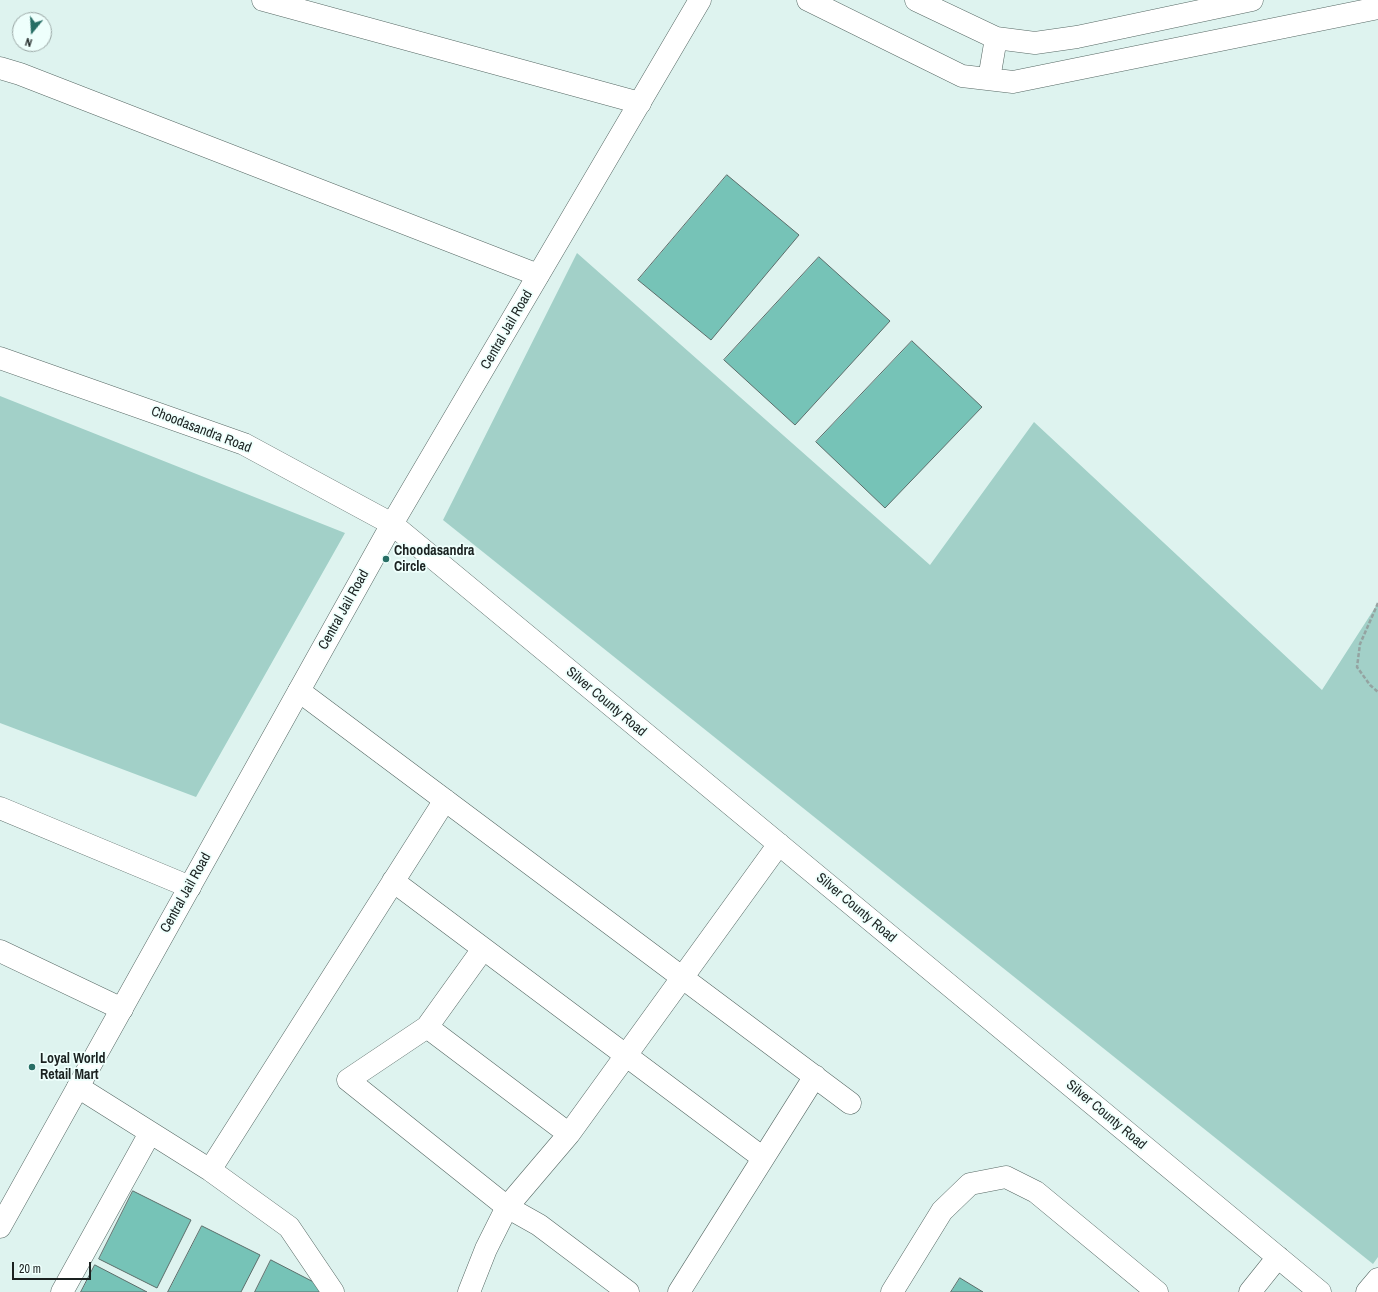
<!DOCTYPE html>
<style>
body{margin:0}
#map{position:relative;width:1378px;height:1292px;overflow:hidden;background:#def3ef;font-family:"Archivo Narrow",sans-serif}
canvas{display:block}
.north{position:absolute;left:12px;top:12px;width:40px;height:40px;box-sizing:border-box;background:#eefffc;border:1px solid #99a6a4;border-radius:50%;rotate:198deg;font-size:11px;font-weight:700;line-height:16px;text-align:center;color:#1a2120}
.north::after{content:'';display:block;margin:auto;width:14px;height:18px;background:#276e65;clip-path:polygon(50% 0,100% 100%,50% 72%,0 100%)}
.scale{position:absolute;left:12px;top:1262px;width:79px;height:18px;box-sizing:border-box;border:2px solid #1a2120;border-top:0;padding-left:5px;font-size:12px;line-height:14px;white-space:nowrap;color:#1a2120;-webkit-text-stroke:3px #eefffc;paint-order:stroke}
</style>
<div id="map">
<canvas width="1378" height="1292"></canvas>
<div class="north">N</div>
<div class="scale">20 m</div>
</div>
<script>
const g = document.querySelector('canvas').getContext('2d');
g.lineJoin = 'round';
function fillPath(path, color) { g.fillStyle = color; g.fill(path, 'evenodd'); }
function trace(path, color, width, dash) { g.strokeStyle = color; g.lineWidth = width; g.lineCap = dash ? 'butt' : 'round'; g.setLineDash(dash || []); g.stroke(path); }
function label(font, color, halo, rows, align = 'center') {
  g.font = font + ' "Archivo Narrow",sans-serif'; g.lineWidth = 3.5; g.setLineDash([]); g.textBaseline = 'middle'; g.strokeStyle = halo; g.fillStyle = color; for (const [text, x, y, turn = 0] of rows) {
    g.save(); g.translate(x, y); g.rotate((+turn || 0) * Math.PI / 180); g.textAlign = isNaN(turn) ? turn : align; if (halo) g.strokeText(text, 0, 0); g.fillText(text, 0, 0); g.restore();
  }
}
fillPath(new Path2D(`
 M577,253l353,312 104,-143 288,268 56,-87v654l-5,7 -930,-744z
 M0,396l345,137 -149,264 -196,-74z`), '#a2d0c8');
const building = new Path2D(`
 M727,175l72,60 -88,105 -73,-60z
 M819,257l71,64 -95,104 -71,-65z
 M912,341l70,66 -97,101 -69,-66z
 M133,1191l58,29 -34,68 -58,-29z
 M202,1226l58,29 -19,37h-73z
 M271,1260l58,30 -1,2h-73z
 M95,1265l52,27h-66z
 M960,1278l23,14h-32z`);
fillPath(building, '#76c3b7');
trace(building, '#5b6d6a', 1);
const minor = new Path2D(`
 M263,0l377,103
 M808,0l154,76 51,6 365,-74
 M916,0l80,38 39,5 42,-6 175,-37
 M0,68l20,6 518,201
 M989,79l7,-41
 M0,358l244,86 148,80 928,768
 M299,691l551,412
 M0,808l190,79
 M393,881l370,277
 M483,949l-56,78 -79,53 159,127 32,18 89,67
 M0,951l122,58
 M427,1027l142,107
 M78,1087l132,83 79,57 44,65
 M210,1170l235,-370
 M62,1292l88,-159
 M469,1292l17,-43 21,-42 62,-73 210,-290
 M679,1292l136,-216
 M892,1292l50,-81 28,-27 36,-7 30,15 121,100
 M1250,1292l28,-35
 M1367,1292l11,-13`);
const major = new Path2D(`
 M0,1227l392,-703 308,-524`);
trace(minor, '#566864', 23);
trace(major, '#566864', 23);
trace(new Path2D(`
 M1378,603l-18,41 -3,23 13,18 8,7`), '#94a3a1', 2.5, [4, 2]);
trace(minor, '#fff', 22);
trace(major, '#fff', 22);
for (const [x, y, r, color] of [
 [386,559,4,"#276e65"],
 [32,1067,4,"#276e65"]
]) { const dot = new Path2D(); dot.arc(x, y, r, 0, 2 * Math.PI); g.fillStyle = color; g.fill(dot); trace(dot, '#eefffc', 1.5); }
label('14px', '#1a2120', '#eefffc', [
 ["Central Jail Road",507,330,-60],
 ["Choodasandra Road",201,430,21],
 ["Central Jail Road",344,610,-61],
 ["Silver County Road",606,702,40],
 ["Central Jail Road",186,893,-61],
 ["Silver County Road",856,908,40],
 ["Silver County Road",1106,1115,40]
]);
label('bold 14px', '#1a2120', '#eefffc', [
 ["Choodasandra",394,551],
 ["Circle",394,567],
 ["Loyal World",40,1059],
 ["Retail Mart",40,1075]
], 'left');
</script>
